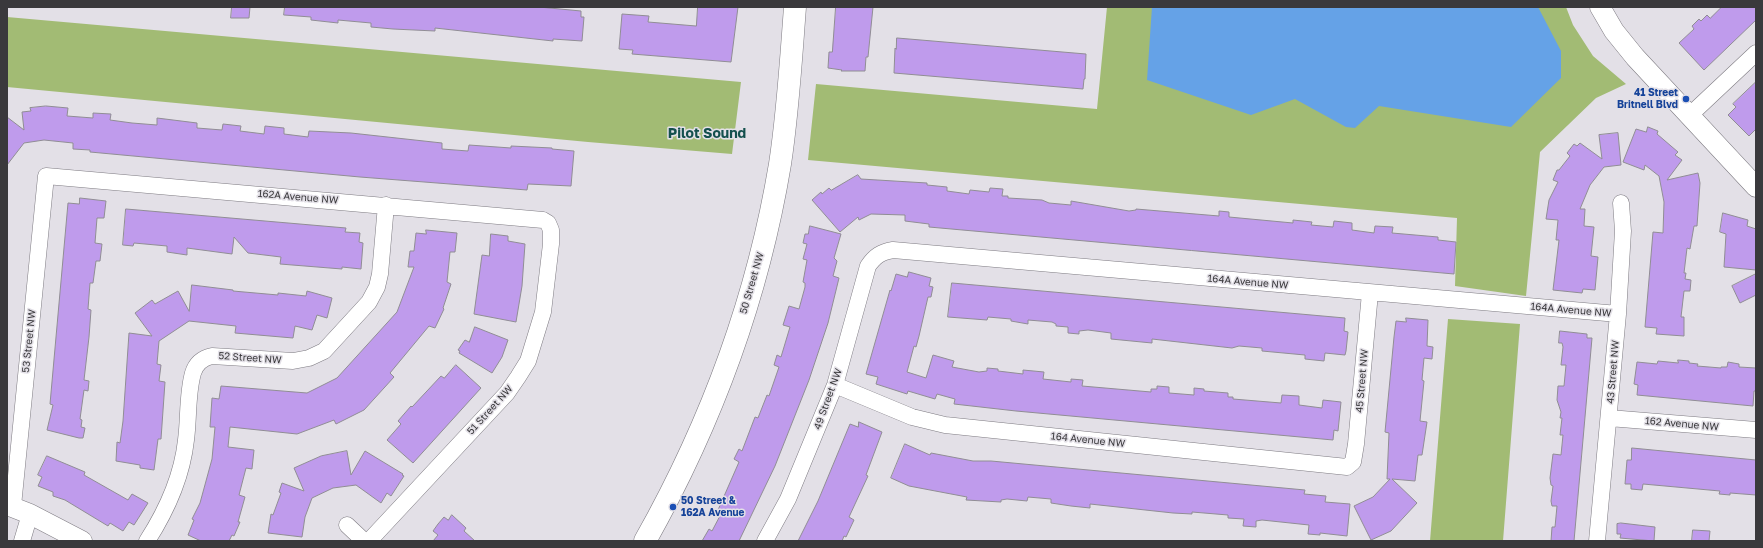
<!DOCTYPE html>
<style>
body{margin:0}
#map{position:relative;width:1763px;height:548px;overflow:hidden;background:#e3e0e7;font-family:"Golos Text",sans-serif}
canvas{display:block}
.frame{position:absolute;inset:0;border:8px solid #3a393c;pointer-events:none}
</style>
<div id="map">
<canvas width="1763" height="548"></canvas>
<div class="frame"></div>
</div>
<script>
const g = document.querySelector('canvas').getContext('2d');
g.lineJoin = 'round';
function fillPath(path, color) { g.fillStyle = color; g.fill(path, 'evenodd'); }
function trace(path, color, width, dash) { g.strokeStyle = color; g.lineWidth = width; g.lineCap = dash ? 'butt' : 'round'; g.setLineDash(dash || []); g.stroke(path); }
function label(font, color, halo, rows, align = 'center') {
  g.font = font + ' "Golos Text",sans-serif'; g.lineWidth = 3; g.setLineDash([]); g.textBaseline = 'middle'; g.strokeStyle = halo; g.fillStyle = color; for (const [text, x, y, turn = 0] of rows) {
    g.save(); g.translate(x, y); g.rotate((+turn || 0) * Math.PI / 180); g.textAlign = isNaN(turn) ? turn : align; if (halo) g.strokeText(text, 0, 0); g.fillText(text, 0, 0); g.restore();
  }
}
fillPath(new Path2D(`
 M1107,7h459l7,18 20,31 33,28 -30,14 -56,54 -14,144 -71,-10 2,-68 -649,-58 8,-76 281,25z
 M7,17l734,65 -9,72 -144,-12 -581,-55z
 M1448,319l72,5 -17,217h-73z`), '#a2bb74');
fillPath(new Path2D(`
 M1152,7h386l23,44v27l-50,49 -132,-21 -24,22 -9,-1 -51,-28 -44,16 -104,-35z`), '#65a2e7');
const building = new Path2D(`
 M232,7h18l-1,11h-18z
 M285,7h254l42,4v6h3l-2,24 -29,-2v2l-118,-13v3l-42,-2 -22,-2v-4l-33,-3v3l-27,-3v-3l-27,-2z
 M698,7h40l-7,55 -99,-8 1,-4 -14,-1 3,-35 27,2 -1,6 48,4z
 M836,7h37l-5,50h-2l-1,14h-24l1,-1 -14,-2 1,-16h3z
 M1722,7h34v13l-52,50 -25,-27 15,-14 -2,-3 7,-7 2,2 6,-6 3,3z
 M897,38l189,16 -1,25h-1l-1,10 -189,-16 1,-25 1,1z
 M1756,82v47l-7,7 -21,-21 8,-8 -3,-3z
 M46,106l22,2 -1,8 26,2v-5l18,1 -1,6 22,3 25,2v-7l40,5v5l25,2 1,-6 18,2 -1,5 24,3 1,-8 19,2v6l24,3 1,-6 42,2 91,10v6l26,2 1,-6 42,3v-2l41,2v1l22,2 -3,35 -43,-2 -1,6 -167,-13 -270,-25v-2l-17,-1v-6l-29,-3 -20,3 -17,22v-48l17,13 -2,-18 9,-1 -1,-3z
 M1648,127l10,4 -1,3 21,18 -3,3 7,5 -15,20 31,-7 2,10 -3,43h-3l-4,23 -3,-1 -3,25h2l-1,6 6,1 -1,11h-6l-3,26h3v19l-28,-2 1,-6 -12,-1 8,-95 10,1 1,-31 -5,-26 -14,-11 -1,5 -21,-8 13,-33 10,3z
 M1618,133l3,32 -17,2 -14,18 -10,24h5l-1,17 10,1 -3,29 7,1 -3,33 -12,-1 -1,4 -29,-3 6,-50h-3l2,-20 -12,-1 3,-19 9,-18 -5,-2 4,-10h2l11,-14 -3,-3 7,-9 3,2 3,-3 22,16 -3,-24z
 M858,175l3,4 66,4v2l20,2v4l22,3 1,-4 19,2 1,-4 13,1 -1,7h6v2l34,2 7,3 22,2v-4l58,10 7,-1v-1l83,7v-5l10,1v5l64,6v-3l19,2 -1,3 22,2 1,-6 18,2v7l22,3 1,-7 18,1 -1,6 46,4v3l18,2 -2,32 -525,-47v-3l-24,-3v-6l-34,-1 -12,6 -1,-3 -18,15 -28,-32 9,-8 1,2 7,-6 2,2z
 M80,198l26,3 -2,17h-7l-2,25 7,1 -2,17h-4l-3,22h-3l-2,26 3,1 -2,27 -5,43 5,1 -1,10 -4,-1 -4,29 2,1 -1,7 4,1 -2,10h-4l-32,-8 6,-25 -3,-1 18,-201 11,1z
 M126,209l220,19 -1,4 15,1 -1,9 4,1 -2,26 -19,-2v2l-62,-5 1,-7 -33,-4 -14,-16 -2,17 -45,-6v7l-20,-3v-6l-33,-3 -1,3 -10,-1z
 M1723,213l25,7 -1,6 9,3v41l-32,-3 2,-33 -6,-2z
 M810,226l31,8 -7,24 3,3 -4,15 6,2 -11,45 -19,57 -34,86 -36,75h-37l7,-12 3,2 10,-19 -4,-2 21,-48 -5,-3 5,-10 3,2 13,-34 3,1 9,-23 2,1 10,-29 -5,-2 3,-10 4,2 9,-30 -7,-2 6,-19 10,3 6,-22v-4l-2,-1 4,-22 -4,-1 4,-15 -4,-1 2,-9h3z
 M426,230l31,3 -2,19h-5l-3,30 4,2 -8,24 1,1 -9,19 -6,-2 -39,47 4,4 -30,33 -28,14 -2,-4 -37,14 -67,-7 -2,20 26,3 -2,19 -6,-1 -7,27 6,2 -7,25h2l-6,14 -2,-1 -3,6h-28l-13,-6 6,-15 -2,-1 8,-16 12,-44 3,-32h-5l2,-29 7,1 2,-13 86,7 30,-15 60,-66 17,-45h-6l2,-16h4l2,-18 10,1z
 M491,234l17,2v5l17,3 -3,42 -6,36 -42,-8 8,-59 7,1z
 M909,272l22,6 -2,8 4,1 -2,10h-3l-9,39 -3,11 -2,-1 -7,26 19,6 7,-23 21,6 -2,6 27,5 8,-1v-3l11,1v2l25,3v-4l21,2 -1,7 28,3v-3l12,1 -1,6 69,6v-3h6v-3l12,1v6l25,2v-7l10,1v2l24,2v4h5v2l48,4 1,-8 17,1v9l23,3 1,-8 18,2 -3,29 -4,-1 -1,10 -317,-29 -62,-7 1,-5 -18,-5 -2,5 -27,-8 -1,3 -31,-10 2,-7 -12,-3 24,-84 1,1 5,-17 11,3z
 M1756,274v21l-16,8 -8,-17z
 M952,283l393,35 -1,13 4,1 -2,19 -1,4 -20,-2 -1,8 -19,-2v-4l-43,-4v-3l-23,-2 -7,2 -80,-9v4l-41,-4v-6l-23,-3 -9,1v3l-11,-1v-6l-12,-1v-2l-4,-2 -24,-2v4l-17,-3v-2l-23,-2 -1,3 -39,-3z
 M192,285l41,5v1l45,4v-2l28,3 1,-5 25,7 -5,20 -10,-3 -5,15 -17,-4 -2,12 -58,-5 1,-7 -47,-5 -30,20 -2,23 4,1 -2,16 6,1 -4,57h-3l-4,31 -14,-2v-3l-24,-4 1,-19 3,1 3,-22 6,-88 23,3 -17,-23 17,-13 3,4 23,-13 11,20z
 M1406,318l22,2 -1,26 6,1 -1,12 -8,-1 -2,22 2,1 -4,40 7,1 -5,33h-4l-3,26 -23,-2 25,24 -26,28 -20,9 -17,-34 19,-9 17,-18h-3l2,-46 -4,-1 9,-95 2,-16 10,1z
 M475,327l33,13 -6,17 -10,16 -33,-20 1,-2 -2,-1 7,-10 4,2z
 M1560,331l27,3v4h5l-18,203h-23l1,-14h3l2,-21h-5l-1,-5 2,-15 -2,-1 -1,-7 3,-24 8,1 2,-20h-3l2,-17h-2l1,-6 -4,-12 1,-14h6l2,-21h-5l2,-18 -1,-4h-3z
 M1678,360l11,1v2l9,1 -1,2 24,2v-1h6l1,-5 11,2v3l17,1v23h-2l-1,15 -116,-11 1,-10 -4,-1 3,-22 20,2 1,-3 20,2z
 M456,365l25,23 -68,75 -26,-23 14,-16 -3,-3 13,-15 1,1 29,-31 3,2z
 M859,422l23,10 -16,43 2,1 -19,41 5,3 -8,17 -2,-1 -2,5h-44l20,-40 32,-77 8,3z
 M905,444l25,11 1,-2 42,8h18l314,29 -1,4 22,2 -1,6 25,2 -3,32 -27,-3v2l-12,-1 1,-9 -47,-5 -6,1v6l-13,-1 1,-7 -16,-1v-3l-36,-3v2l-19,-1 -83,-9v4l-19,-2 -20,-3v-4l-23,-2 -1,4 -20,-2 -6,1v2l-35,-2 1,-3 -58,-11 -18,-8z
 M1632,448l124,12v35l-26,-2v2l-11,-1 1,-3 -77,-7 -1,6 -11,-1v-5h-6l2,-24h4z
 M347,451l4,24 14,-24 38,23 -1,1 2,1 -13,20 -4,-3 -6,10 -25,-18 -23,3 -21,10 -7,19 -3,20 -34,-4 3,-19 2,1 8,-22 -2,-1 3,-9 22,8 -10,-23 27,-12z
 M47,456l38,16 -1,3 44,25 4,-6 16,9 -14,22 -5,-3 -6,9 -13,-8 -2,3 -43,-26 -12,-4v-4l-15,-6 4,-9 -4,-2z
 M452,515l14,13 -2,3 11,10h-42l5,-6 -5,-4 5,-7 6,-7 4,3z
 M1621,523l34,4 -1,14 -34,-3 1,-4h-4v-10z
 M1693,530l17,1 -1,10h-17z`);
fillPath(building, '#bf9bec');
trace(building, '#908d94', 1);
const minor = new Path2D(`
 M1689,116l67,-63
 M835,385l77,32 33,8 402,42 6,-5 3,-18 14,-151
 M1609,418l147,12
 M13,506l33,-330 497,44 5,3 3,7v14l-8,68 -15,49 -10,16 -11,16 -138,148
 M347,525l17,16
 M22,541l8,-27
 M147,541c20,-31 35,-64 39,-101 3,-22 1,-46 7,-67 3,-10 10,-15 19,-17l81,5 16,-3 15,-7 45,-49 8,-15 3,-13 6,-69
 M765,541l23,-42 47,-114 33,-119c7,-10 13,-14 25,-16l725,64
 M1597,541l21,-227 5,-83 -2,-28`);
const tertiary = new Path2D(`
 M1600,7l14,24 21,26 121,130
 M7,505l23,9 52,27`);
const secondary = new Path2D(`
 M645,541c66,-117 113,-245 135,-377 8,-52 11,-105 15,-157`);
trace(minor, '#7e7b82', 17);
trace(tertiary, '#7e7b82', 21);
trace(secondary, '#7e7b82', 23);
trace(minor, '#fff', 16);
trace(tertiary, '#fff', 20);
trace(secondary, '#fff', 22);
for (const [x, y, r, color] of [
 [1686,99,4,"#1a4fb4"],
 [673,507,4,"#1a4fb4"]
]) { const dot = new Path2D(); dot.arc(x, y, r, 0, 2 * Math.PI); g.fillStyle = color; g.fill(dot); trace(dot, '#e3e0e7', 1.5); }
label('bold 10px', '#164399', '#e3e0e7', [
 ["41 Street",1678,93],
 ["Britnell Blvd",1678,105],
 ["50 Street &",681,501,"left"],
 ["162A Avenue",681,513,"left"]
], 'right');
label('10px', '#3a393c', '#e3e0e7', [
 ["162A Avenue NW",298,197,5],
 ["164A Avenue NW",1248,282,5],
 ["50 Street NW",752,283,-74],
 ["164A Avenue NW",1571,310,5],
 ["53 Street NW",29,341,-84],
 ["52 Street NW",250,358,4],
 ["43 Street NW",1613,372,-85],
 ["45 Street NW",1362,381,-85],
 ["49 Street NW",828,399,-70],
 ["51 Street NW",490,410,-48],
 ["162 Avenue NW",1682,424,5],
 ["164 Avenue NW",1088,440,6]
]);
label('bold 14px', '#14504d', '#e3e0e7', [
 ["Pilot Sound",707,134]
]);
</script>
